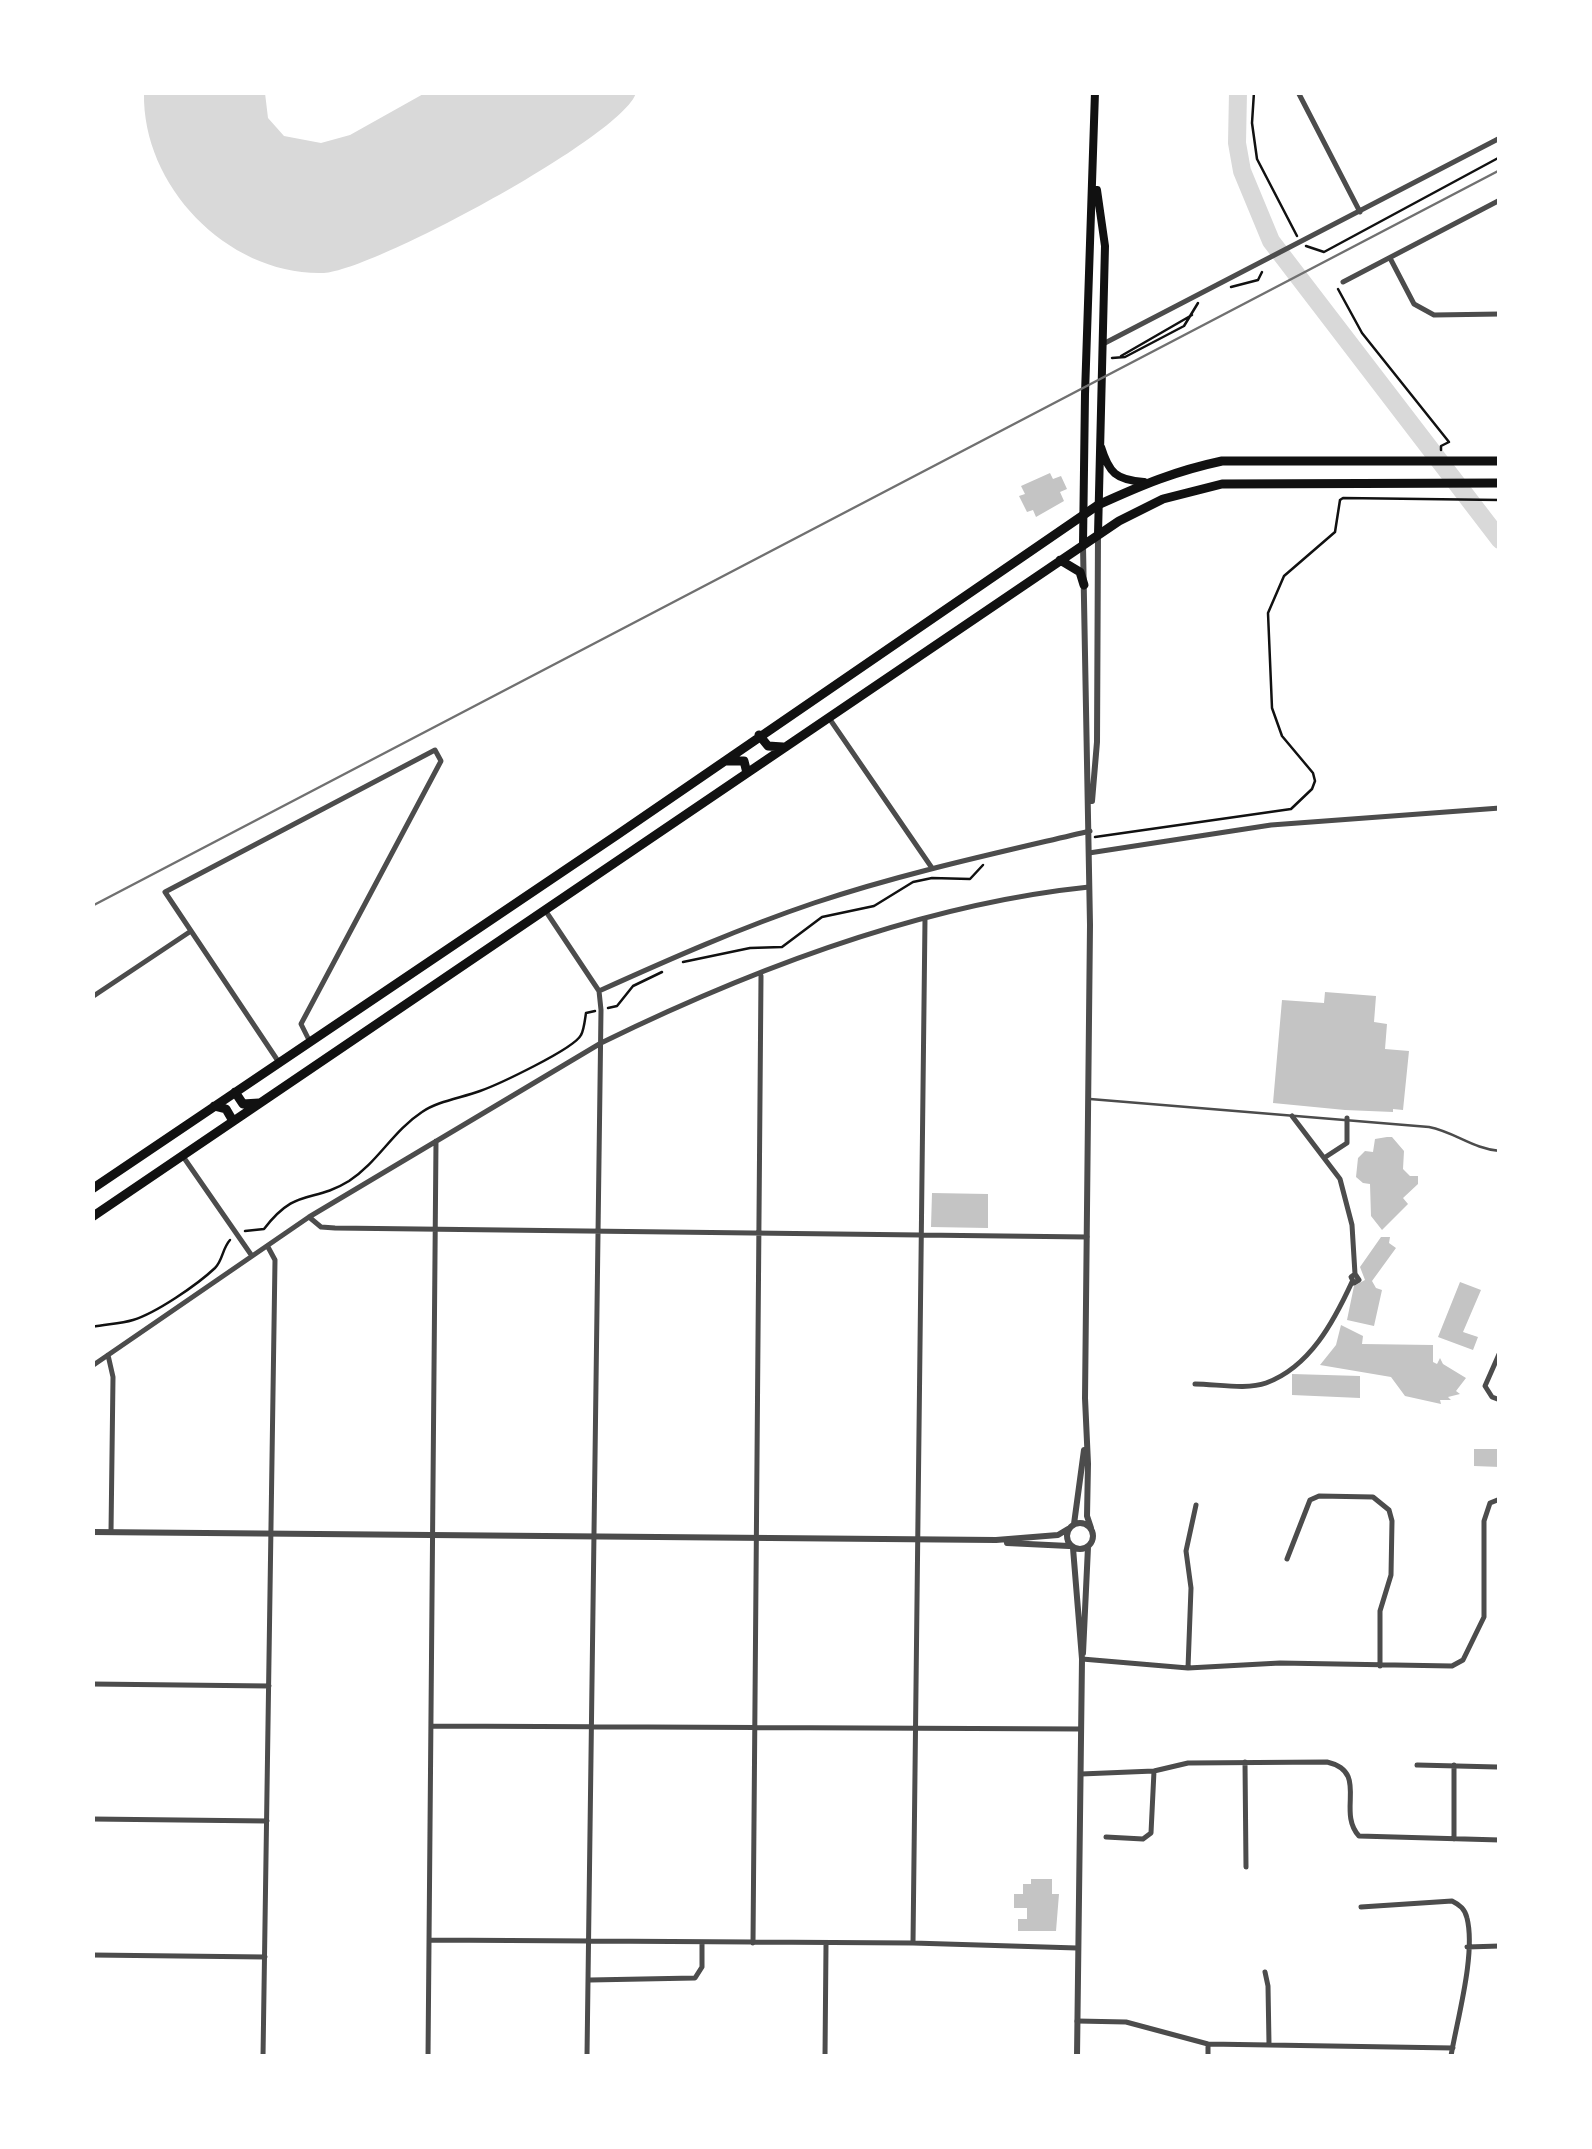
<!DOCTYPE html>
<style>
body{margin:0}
#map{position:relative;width:1592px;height:2149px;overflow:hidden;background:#fff;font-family:"DejaVu Sans",sans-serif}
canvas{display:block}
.frame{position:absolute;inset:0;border:95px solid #fff;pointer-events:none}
</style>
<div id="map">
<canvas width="1592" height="2149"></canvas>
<div class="frame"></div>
</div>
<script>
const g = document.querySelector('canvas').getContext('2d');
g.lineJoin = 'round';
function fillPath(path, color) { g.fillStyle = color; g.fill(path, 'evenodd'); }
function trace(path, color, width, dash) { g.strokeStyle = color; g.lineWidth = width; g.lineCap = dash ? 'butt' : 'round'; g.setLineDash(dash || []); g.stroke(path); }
fillPath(new Path2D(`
 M144,93h121l3,25 16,18 37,7 29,-8 75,-42h211c-13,43 -264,178 -312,180 -95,3 -182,-86 -180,-180z`), '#d9d9d9');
trace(new Path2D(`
 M1238,92l-1,51 5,28 29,70 229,299`), '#d9d9d9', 18);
fillPath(new Path2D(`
 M1050,473l3,6 8,-3 6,13 -7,3 4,9 -28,16 -3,-7 -6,2 -8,-16 6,-2 -4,-8z
 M1325,992l51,4 -2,26 13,2 -2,25 24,2 -6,59 -10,-1v3l-48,-2 -72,-7 9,-103 42,3z
 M1387,1137h5l12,14 -1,18 7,7h8v8l-15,14 5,6 -26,26 -11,-14 -1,-32 -7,-1 -7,-6 2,-19 7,-7 8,1 2,-13z
 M932,1193l56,1v34l-57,-1z
 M1381,1237h9l-1,6 7,5 -24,33 4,7 6,2 -8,36 -27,-6 7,-34 11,-6 -5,-13z
 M1460,1282l21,8 -18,42 15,5 -5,13 -35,-13z
 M1341,1325l22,11 -1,8 71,1v17l4,2 3,-6 3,6 23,14 -10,13 4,3 -12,3 3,3h-11l1,4 -36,-8 -14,-19 -71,-12 16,-20z
 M1292,1374l68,2v22l-68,-3z
 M1474,1449h26v18l-26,-1z
 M1031,1879h21v15h7l-3,37h-38v-12h9v-11h-13v-14h9v-10h8z`), '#c4c4c4');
trace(new Path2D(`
 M1254,92l-2,31 5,36 40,77
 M1306,246l18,6 176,-95
 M1231,287l27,-7 4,-8
 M1338,289l24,44 87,109 -8,4v4
 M1121,356l71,-41
 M1112,358l13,-1 59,-31 14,-23
 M1095,837l196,-28 21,-20 3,-8 -2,-8 -31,-37 -10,-28 -4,-95 16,-37 51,-44 5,-32 3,-2 157,2
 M683,962l67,-14 32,-1 40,-30 52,-11 39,-24 19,-4 38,1 13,-14
 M608,1008l9,-2 16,-20 29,-14
 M245,1231l19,-2c33,-43 48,-25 85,-48 29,-19 44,-50 73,-69 16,-11 39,-14 58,-21 17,-6 94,-42 101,-56 3,-5 4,-16 5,-22l9,-2
 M92,1327c14,-3 28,-3 41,-7 23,-7 64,-35 82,-52 8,-8 7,-19 15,-28`), '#111', 2.5);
trace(new Path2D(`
 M1090,1099l339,28c26,5 44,22 71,24`), '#4c4c4c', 2.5);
trace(new Path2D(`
 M1298,92l62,120
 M1390,258l24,46 20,11 66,-1
 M1343,282l157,-82
 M1103,344l397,-206
 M829,718l103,150
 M1089,853l182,-28 229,-17
 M545,910l54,81 2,19 -14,1046
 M599,991c71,-32 141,-63 215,-88 90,-30 183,-50 276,-72
 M92,997l99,-66
 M278,1061l-113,-169 270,-142 6,11 -140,263 8,16
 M1292,1116l48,63 12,46 3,49
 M182,1155l70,101
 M1324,1158l23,-15v-25
 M309,1217l12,10 14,1 752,9
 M1355,1274l4,6 -5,3 -3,-6z
 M1500,1352l-15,34 7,11 8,3
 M108,1355l5,22 -2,155
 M92,1366l217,-149 292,-174c149,-73 323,-139 488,-156
 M1195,1384c21,0 52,6 71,-1 44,-16 68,-62 86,-101
 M1287,1559l23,-59 9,-4 54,1 16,13 3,11 -1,54 -11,36v55
 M1082,1659l106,9 92,-5 172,3 11,-6 21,-43v-96l6,-18 10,-4
 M1188,1668l3,-80 -5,-37 10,-46
 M92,1684l177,2
 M431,1726l650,3
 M1245,1762l1,105
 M1417,1765l80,2
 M1081,1774l73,-3 34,-8 139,-1c43,10 9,49 32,74l141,4
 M92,1819l175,2
 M1106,1837l37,2 8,-6 3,-62
 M1454,1839v-74
 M1361,1907l91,-6c8,4 13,8 15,17 9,36 -10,102 -16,138
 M429,1940l484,3 164,5
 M753,1943l8,-967
 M913,1943l12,-1024
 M1467,1947l33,-1
 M92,1955l173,2
 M1265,1972l3,14 1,58
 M590,1980l105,-2 7,-11v-25
 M1077,2021l49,1 82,22 245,4
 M263,2056l12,-796 -7,-13
 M428,2056l8,-915
 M825,2056l1,-111
 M1208,2056v-12`), '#4c4c4c', 5);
trace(new Path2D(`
 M1083,546l7,379 -5,473 3,66 -1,52 4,12
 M1092,801l5,-59 1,-208
 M1067 1536a13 13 0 1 1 26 0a13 13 0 1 1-26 0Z
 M1074,1524l10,-74
 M92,1532l904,8 62,-5 10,-6
 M1007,1543l62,3
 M1073,1548l9,111 -5,397
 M1083,1653l5,-106`), '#4c4c4c', 6);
trace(new Path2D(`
 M1097,190l8,56 -7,288
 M1101,447c8,26 15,33 43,35
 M1083,544l2,-150 10,-302`), '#111', 8);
trace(new Path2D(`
 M1060,560l20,12 4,13
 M759,735l9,11 15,1
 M728,761h16l3,12
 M235,1092l8,12 16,-1
 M214,1106l12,3 7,12
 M92,1189l525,-354 481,-330c44,-20 77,-34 124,-44h278
 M92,1217l1027,-696 44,-22 59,-15 278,-1`), '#111', 9);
trace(new Path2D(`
 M92,906l1408,-736`), '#707070', 2.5);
</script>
